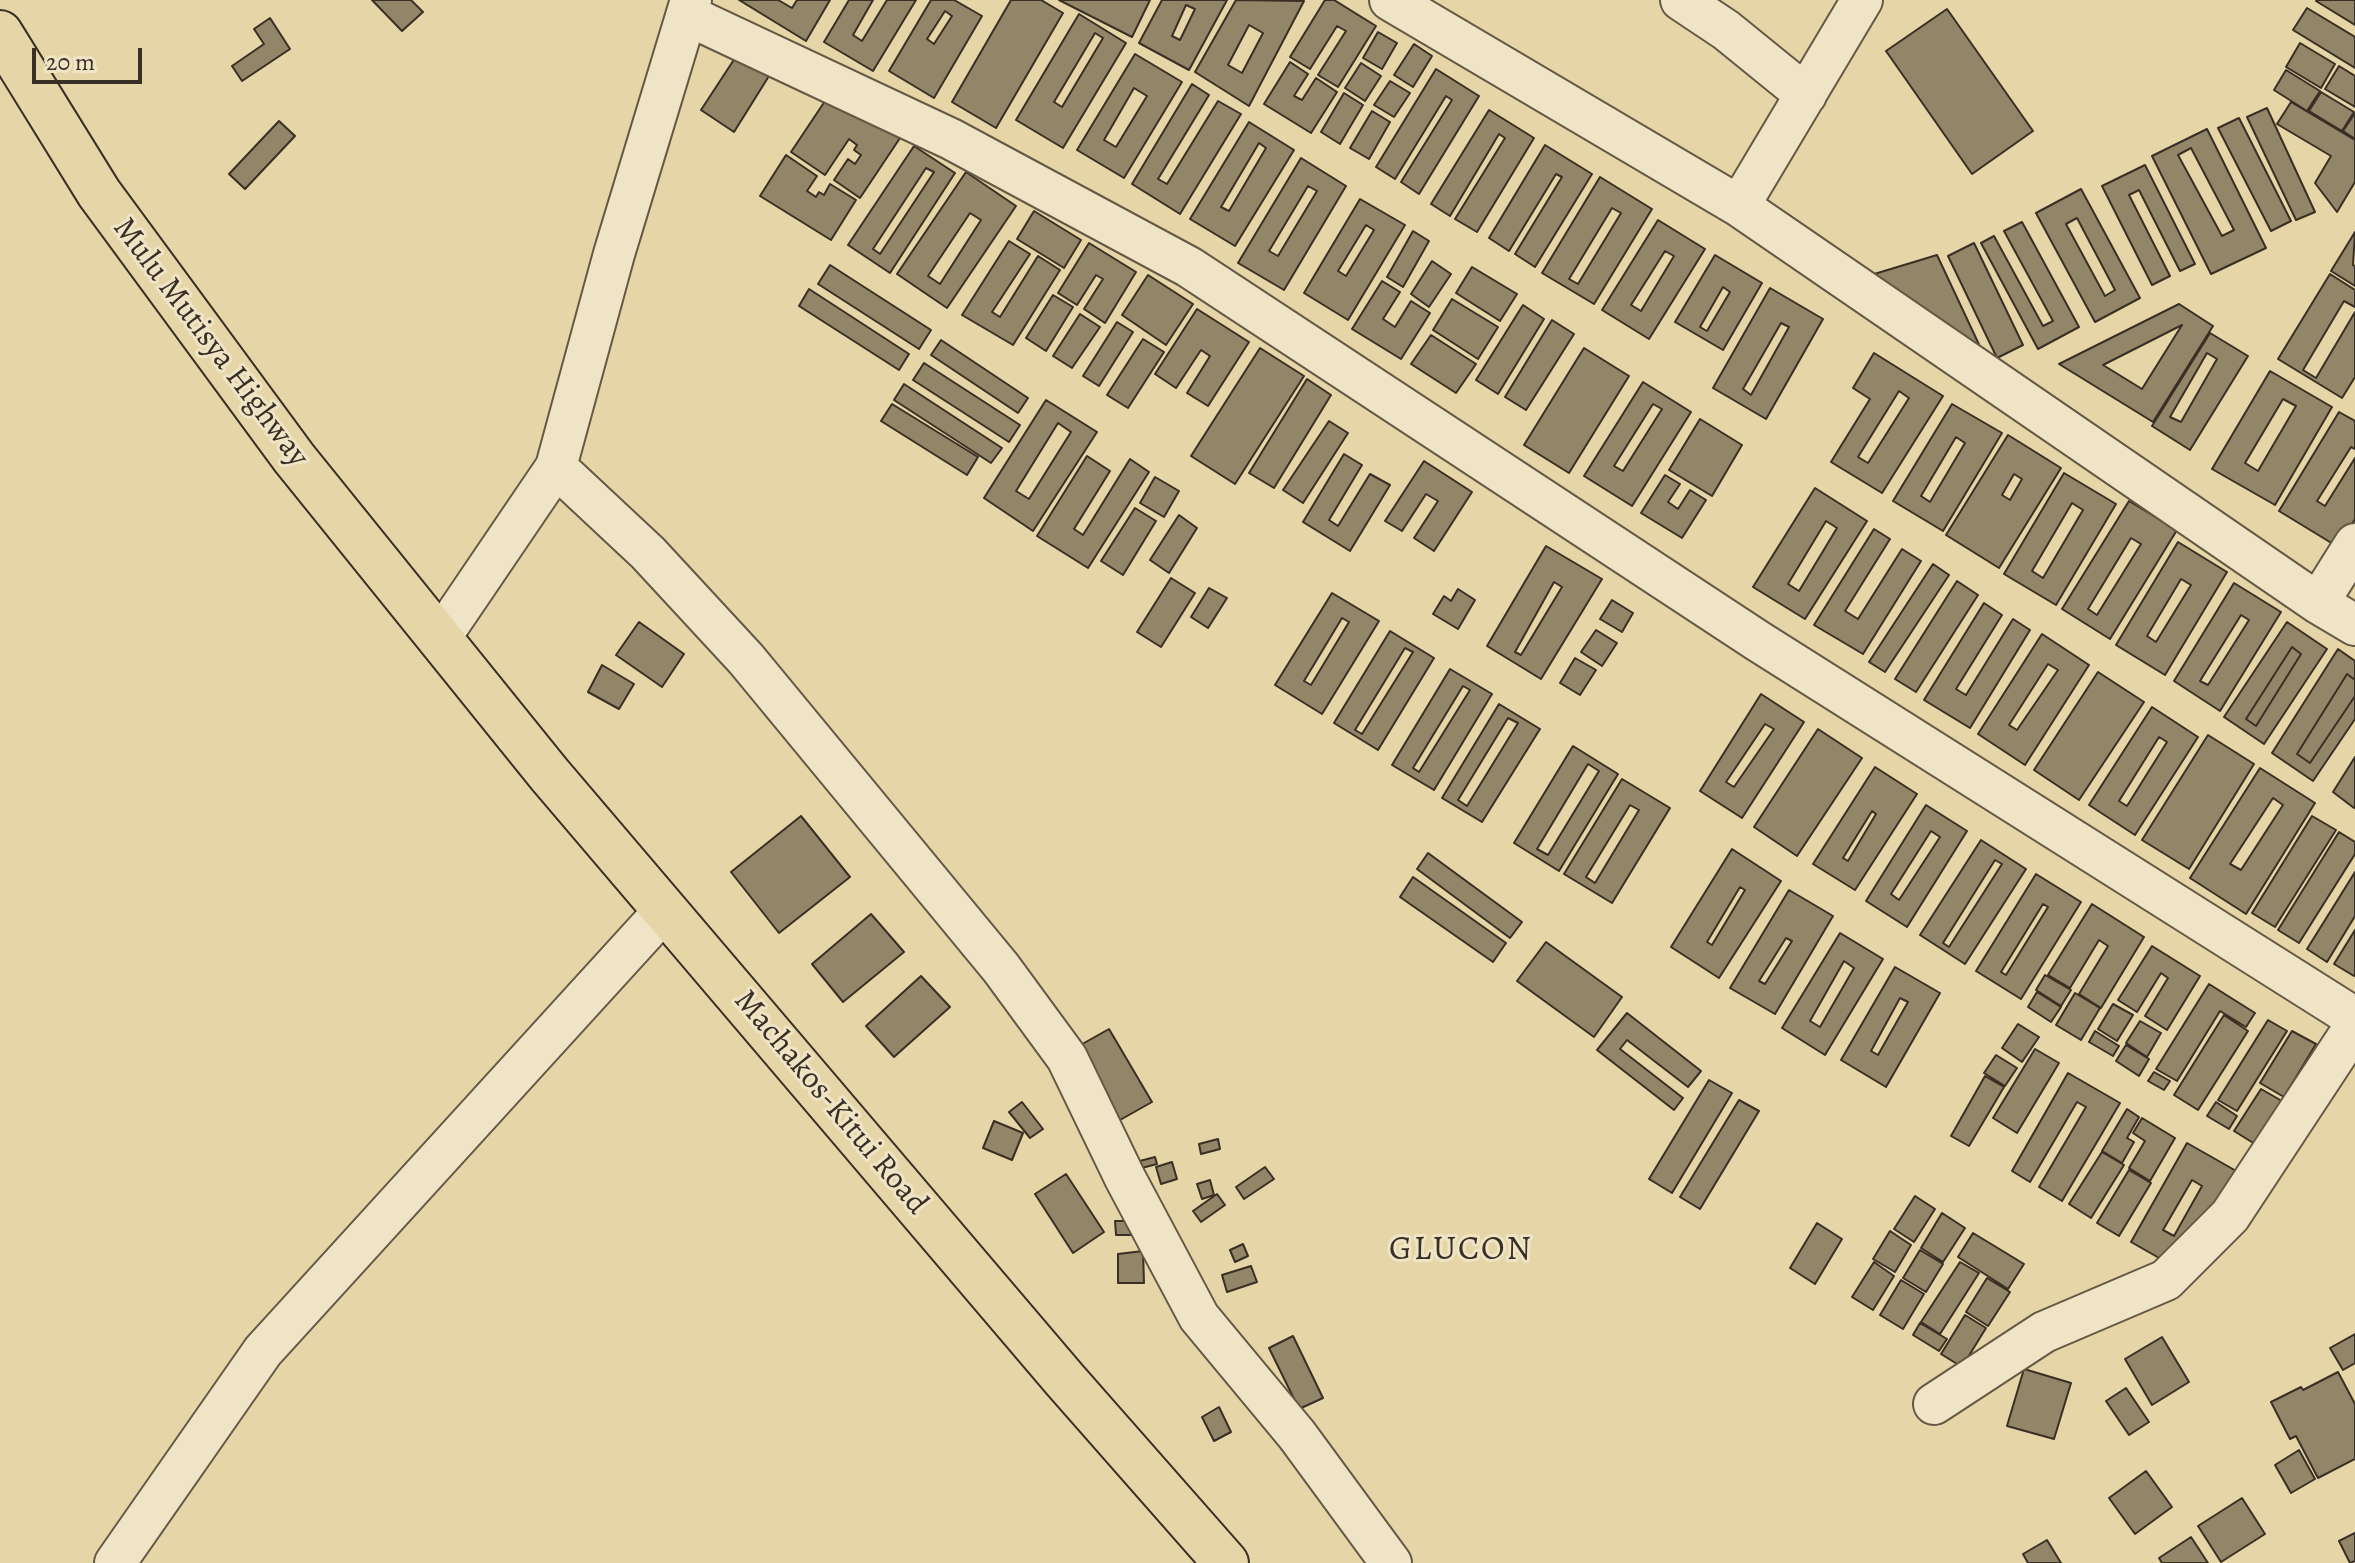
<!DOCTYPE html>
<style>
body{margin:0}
#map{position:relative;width:2355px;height:1563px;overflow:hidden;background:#e6d5a7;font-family:Alegreya,serif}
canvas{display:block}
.scale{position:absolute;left:32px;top:48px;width:110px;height:36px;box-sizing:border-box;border:4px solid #3a2f24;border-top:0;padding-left:10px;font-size:24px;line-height:28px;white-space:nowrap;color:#3a2f24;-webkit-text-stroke:6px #efe4c6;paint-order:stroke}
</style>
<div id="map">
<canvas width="2355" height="1563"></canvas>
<div class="scale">20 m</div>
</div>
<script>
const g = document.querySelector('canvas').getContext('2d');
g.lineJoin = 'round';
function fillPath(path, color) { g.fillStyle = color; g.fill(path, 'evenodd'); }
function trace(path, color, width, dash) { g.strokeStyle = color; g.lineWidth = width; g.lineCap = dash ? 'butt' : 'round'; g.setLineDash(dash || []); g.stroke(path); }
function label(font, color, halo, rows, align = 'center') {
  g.font = font + ' Alegreya,serif'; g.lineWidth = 6; g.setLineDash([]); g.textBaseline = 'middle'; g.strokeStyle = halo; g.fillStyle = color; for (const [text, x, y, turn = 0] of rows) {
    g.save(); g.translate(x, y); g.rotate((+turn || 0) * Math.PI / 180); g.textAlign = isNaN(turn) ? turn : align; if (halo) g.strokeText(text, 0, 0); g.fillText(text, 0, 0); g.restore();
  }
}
const building = new Path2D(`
 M372,0h39l12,12 -21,19z
 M739,0h39l14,8 5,-8h33l-24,41z
 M849,0h24l-20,35 9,6 25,-41h29l-43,71 -49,-29z
 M931,0h23l28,16 -48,82 -45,-27zM945,11l7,5 -18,28 -7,-5z
 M1011,0h30l22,13 -67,115 -44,-26z
 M1059,0h91l-18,37z
 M1162,0h65l-38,70 -50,-27zM1186,5l9,4 -15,31 -8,-4z
 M1236,0l68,1 -55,105 -54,-34zM1249,25l14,8 -21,40 -14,-8z
 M1325,0h9l42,26 -38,61 -20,-12 28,-44 -9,-5 -27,43 -20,-12z
 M2317,0h38v25l-39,-24z
 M2307,8l48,29v31l-62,-38z
 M1947,9l86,122 -61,43 -86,-123z
 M1079,14l47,29 -63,105 -47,-28zM1095,33l8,5 -41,69 -8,-5z
 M270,18l20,31 -48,32 -10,-15 32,-22 -10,-15z
 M1378,32l19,11 -15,26 -19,-11z
 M2300,43l35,21 -14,24 -35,-21z
 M1414,44l18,12 -19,31 -19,-12z
 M1135,54l47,28 -58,96 -47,-28zM1134,88l13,8 -31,51 -12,-7z
 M737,55l32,21 -35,56 -33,-22z
 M1290,62l18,12 -14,22 8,4 14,-22 21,14 -26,41 -47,-29z
 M1361,63l20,13 -16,25 -20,-13z
 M2339,66l16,10v31l-30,-18z
 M1436,69l43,27 -60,98 -18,-12 51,-82 -6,-4 -51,83 -19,-12z
 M2286,70l34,21 -13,20 -33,-21z
 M1390,81l20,12 -16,24 -20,-12z
 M1192,84l17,11 -51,84 9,5 51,-83 23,13 -61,100 -48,-30z
 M831,92l69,46 -40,60 -26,-18 14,-21 7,5 6,-9 -7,-5 3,-5 -8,-6 -24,36 -34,-23z
 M2321,92l33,20 -12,19 -33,-20z
 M1344,93l19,12 -23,39 -19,-12z
 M2291,102l64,38v42l-18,30 -22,-29 16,-27 -54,-32z
 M2267,108l48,104 -19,8 -49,-103z
 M1489,110l45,28 -57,94 -22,-13 50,-81 -6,-4 -49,82 -19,-12z
 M1372,111l18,11 -21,37 -19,-11z
 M2355,113v26l-12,-8z
 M2239,118l52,103 -20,10 -53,-103z
 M279,121l16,15 -50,53 -16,-15z
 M1249,122l45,28 -59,96 -45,-27zM1259,143l7,5 -37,63 -8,-4z
 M2207,129l59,119 -55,26 -59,-118zM2191,148l43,82 -12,6 -44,-81z
 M1545,145l47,29 -57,93 -20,-13 47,-77 -6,-3 -47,77 -20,-13z
 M914,146l41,27 -65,100 -42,-28zM926,168l8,4 -54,82 -7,-5z
 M786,155l31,21 -10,15 9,6 3,-5 5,3 6,-11 26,16 -25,40 -71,-44z
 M1301,158l45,28 -62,104 -46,-27zM1308,186l9,5 -39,65 -9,-5z
 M2145,165l50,99 -15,7 -41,-81 -10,5 41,81 -18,9 -50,-99z
 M966,172l50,34 -69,102 -50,-34zM970,213l11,7 -41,64 -12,-8z
 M1600,177l52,32 -58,95 -52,-31zM1612,208l9,5 -43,71 -9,-5z
 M2081,189l59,109 -45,24 -59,-109zM2077,218l38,72 -10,6 -39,-72z
 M1360,199l45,26 -57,95 -44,-27zM1366,225l8,5 -28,46 -8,-5z
 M1034,211l47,29 -17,28 -47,-29z
 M1658,220l47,29 -56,90 -47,-29zM1665,251l9,5 -33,55 -10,-6z
 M2022,222l57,105 -41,22 -57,-106 13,-7 49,90 10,-5 -49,-90z
 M1413,231l16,10 -26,46 -16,-10z
 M2355,232l-2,33 2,1v20l-24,-15z
 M1009,241l21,13 -38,58 8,5 38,-61 22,14 -47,75 -51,-30z
 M1089,243l47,29 -31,51 -21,-14 19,-30 -7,-4 -19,30 -19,-12z
 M1974,243l49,102 -26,13 -49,-102z
 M1715,255l47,28 -39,67 -48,-28zM1723,287l7,5 -23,39 -7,-4z
 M1937,255l46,98 -112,-78z
 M1432,261l19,13 -22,33 -18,-13z
 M830,265l101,65 -12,19 -101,-65z
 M1472,267l45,27 -17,27 -44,-28z
 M2330,274l25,16v17l-11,-6 -41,69 13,8 39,-66v65l-13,21 -64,-39z
 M1148,275l45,29 -27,41 -44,-30z
 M1382,281l18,11 -17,27 12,8 16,-26 19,12 -29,46 -49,-30z
 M1770,288l53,31 -57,100 -53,-31zM1781,323l8,4 -38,68 -8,-6z
 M809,289l100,65 -10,16 -100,-64z
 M1053,295l20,12 -27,44 -20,-13z
 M1452,299l46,28 -20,32 -45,-29z
 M2179,304l34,22 -60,96 -94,-58zM2182,325l-40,64 -39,-24z
 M1523,305l21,14 -46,75 -22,-14z
 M1197,309l52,33 -41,64 -21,-13 23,-37 -9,-6 -25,38 -21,-14z
 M1080,314l20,13 -28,41 -19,-12z
 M1552,320l22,14 -48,76 -21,-13z
 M1117,322l16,10 -34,54 -16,-10z
 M2210,333l38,23 -58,94 -38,-24zM2207,353l10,6 -36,63 -11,-5z
 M1431,335l45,29 -20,29 -45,-29z
 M1143,339l21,13 -36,56 -21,-13z
 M941,340l87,58 -10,15 -87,-58z
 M1260,348l44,28 -69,108 -44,-28z
 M1584,348l45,28 -60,97 -45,-28z
 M1874,353l69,43 -61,97 -51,-31 39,-63 -17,-11zM1899,391l10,7 -41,65 -10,-6z
 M924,363l96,62 -11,17 -96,-62z
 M2270,371l62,36 -57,98 -63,-36zM2283,399l13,7 -38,65 -13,-8z
 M1307,379l24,16 -57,93 -25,-15z
 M1643,382l48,30 -59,94 -48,-30zM1653,404l9,5 -39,62 -9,-5z
 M904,384l98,64 -11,15 -97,-63z
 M1046,400l51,32 -64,99 -49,-33zM1058,423l13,9 -42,67 -13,-8z
 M892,404l86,53 -11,18 -86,-54z
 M1952,404l50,29 -59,98 -50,-30zM1956,437l9,6 -35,59 -9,-6z
 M2339,412l16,9v28l-4,-2 -34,54 8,5 30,-48v61l-17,28 -59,-36z
 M1700,419l42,26 -30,51 -43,-26z
 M1329,421l19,12 -45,70 -20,-13z
 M2008,435l53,33 -62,100 -53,-33zM2014,474l8,5 -12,21 -8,-5z
 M1344,454l18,11 -33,55 9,6 32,-52 20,11 -40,66 -47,-29z
 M1087,456l23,15 -36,58 9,6 47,-76 19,13 -61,96 -51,-32z
 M1424,461l48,31 -38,59 -20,-13 24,-37 -12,-7 -24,37 -17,-10z
 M2064,473l52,31 -60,101 -52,-31zM2072,503l11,7 -40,68 -11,-7z
 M1665,475l15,9 -12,18 10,7 12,-19 16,10 -24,38 -41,-25z
 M1155,477l24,14 -15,26 -24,-14z
 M1815,488l52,33 -62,98 -52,-32zM1826,521l11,7 -38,63 -11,-7z
 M2129,501l48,29 -67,109 -48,-30zM2131,538l10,6 -44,71 -9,-6z
 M1135,508l21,13 -33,54 -22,-14z
 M1179,515l18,13 -28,45 -19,-13z
 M1874,529l16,10 -45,72 13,8 44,-70 19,12 -58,93 -49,-29z
 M2178,542l49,30 -62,103 -49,-30zM2181,579l10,6 -35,57 -9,-6z
 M1546,546l56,33 -61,100 -54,-33zM1554,582l8,5 -41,68 -6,-3z
 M1933,564l16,11 -64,97 -16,-10z
 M1171,578l24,15 -34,54 -24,-15z
 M1957,581l21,14 -62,97 -21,-13z
 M2234,583l47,29 -61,99 -46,-30zM2241,615l8,5 -41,65 -8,-4z
 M1209,588l18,10 -19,30 -17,-11z
 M1458,589l17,11 -17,29 -25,-15 11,-18 7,5z
 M1332,593l47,28 -57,93 -47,-29zM1342,618l7,4 -38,63 -7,-4z
 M1612,600l21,13 -11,19 -22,-13z
 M1984,603l18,12 -46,74 10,6 47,-76 17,11 -60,98 -46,-28z
 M639,622l45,32 -22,33 -46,-32z
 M2287,622l40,27 -63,95 -40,-27zM2292,647l9,7 -45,72 -10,-7z
 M1596,630l21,13 -15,23 -21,-14z
 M1390,631l44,27 -56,92 -44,-27zM1405,648l8,4 -51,82 -7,-4z
 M2042,634l47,31 -64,100 -47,-31zM2048,664l10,6 -41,60 -8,-5z
 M2292,647l9,7 -45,72 -10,-7z
 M2338,649l17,12v19l-8,-6 -50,80 13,9 45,-67v23l-42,62 -41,-28z
 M1575,658l21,12 -16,25 -20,-12z
 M602,665l32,19 -15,25 -31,-17z
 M1450,669l42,25 -58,96 -42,-25zM1463,686l7,4 -51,82 -6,-4z
 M2098,672l46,30 -65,98 -45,-30z
 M2347,674l8,6v16l-45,67 -13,-9z
 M1761,694l43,28 -62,96 -42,-27zM1765,724l9,5 -40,58 -8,-5z
 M1499,704l41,25 -58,93 -40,-24zM1508,718l10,5 -51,83 -9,-6z
 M2152,707l46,30 -63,98 -46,-30zM2159,737l8,5 -40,64 -8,-5z
 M1818,729l44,29 -65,98 -43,-29z
 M2208,735l46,29 -65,105 -47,-29z
 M1573,746l45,28 -59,97 -45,-28zM1588,764l11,7 -51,84 -11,-6z
 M2355,757v49l-1,2 -21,-16z
 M1875,767l42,27 -62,96 -42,-26zM1872,811l4,3 -28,47 -5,-3z
 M2260,768l55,35 -69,111 -56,-36zM2273,798l10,7 -42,65 -11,-6z
 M1622,779l48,29 -58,95 -48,-29zM1630,805l9,5 -44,73 -9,-6z
 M1926,805l41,26 -60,96 -41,-26zM1931,831l9,6 -41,63 -8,-6z
 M801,816l49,61 -71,56 -48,-61z
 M2312,816l24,14 -61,97 -23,-14z
 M2339,832l16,10v12l-56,89 -21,-13z
 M1981,840l45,29 -61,95 -45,-29zM1995,860l7,4 -53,83 -6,-4z
 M1732,849l49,32 -62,97 -48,-31zM1740,887l5,3 -33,55 -5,-3z
 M1428,853l94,69 -12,16 -93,-69z
 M2355,872v44l-28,46 -20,-13z
 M2036,874l45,28 -60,97 -45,-28zM2043,904l5,3 -42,68 -5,-3z
 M1413,877l93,66 -13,19 -93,-65z
 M1789,890l44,26 -58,98 -45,-26zM1786,938l6,3 -27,43 -6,-3z
 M2092,904l52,33 -43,71 -22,-14 29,-48 -9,-6 -29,48 -22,-13z
 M871,914l33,38 -61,50 -31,-38z
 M2355,930v45l-1,1 -20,-12z
 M1840,933l43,26 -58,96 -43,-27zM1844,961l10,7 -34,59 -10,-6z
 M1546,942l76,55 -28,40 -77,-56z
 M2152,946l48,30 -33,54 -22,-14 23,-38 -7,-5 -24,39 -19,-12z
 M1895,967l45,26 -54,94 -45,-27zM1900,998l8,4 -30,53 -7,-4z
 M2045,975l26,15 -10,16 -25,-16z
 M921,976l29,31 -56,50 -28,-31z
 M2209,984l46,29 -9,14 -26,-16 -43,70 -21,-12z
 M2037,992l24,15 -10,15 -23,-15z
 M2075,993l25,15 -19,32 -25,-15z
 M2113,1004l20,11 -16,26 -19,-12z
 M1627,1013l74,58 -13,16 -61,-47 -7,9 63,49 -9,12 -77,-60z
 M2224,1015l24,16 -50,79 -24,-15z
 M2268,1020l19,11 -50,80 -19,-11z
 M2140,1021l21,12 -14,24 -21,-14z
 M2018,1024l21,13 -17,25 -20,-14z
 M1109,1029l43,73 -32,18 -43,-73z
 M2095,1031l24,15 -6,10 -24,-14z
 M2292,1031l24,13 -32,53 -24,-14z
 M2126,1045l23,14 -10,17 -23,-15z
 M2035,1049l24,14 -42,70 -24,-15z
 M1996,1055l21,13 -12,18 -21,-13z
 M2154,1072l16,9 -6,9 -16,-9z
 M2068,1073l52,30 -58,98 -23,-14 47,-80 -9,-5 -47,80 -18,-11z
 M1985,1076l19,11 -35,59 -18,-10z
 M1709,1080l23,13 -60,100 -23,-14z
 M2261,1089l21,12 -27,43 -21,-13z
 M1739,1100l20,11 -59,98 -20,-12z
 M1022,1102l21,27 -13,9 -21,-26z
 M2216,1102l21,14 -8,13 -22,-13z
 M2127,1109l12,8 -12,21 7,4 -12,21 -20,-12z
 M2142,1118l33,20 -25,43 -21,-13 16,-27 -12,-8z
 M994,1121l29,12 -11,27 -29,-12z
 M1218,1139l2,10 -19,5 -2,-10z
 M2187,1143l51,29 -56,99 -51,-29zM2192,1180l10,6 -28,50 -11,-6z
 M2102,1152l22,13 -33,53 -22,-14z
 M1155,1157l2,7 -19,5 -2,-7z
 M1172,1162l5,17 -16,5 -5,-17z
 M1265,1167l9,12 -30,20 -8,-12z
 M2129,1170l22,13 -32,53 -22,-13z
 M1066,1174l38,58 -31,21 -38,-59z
 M1210,1180l4,15 -12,4 -5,-15z
 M1217,1194l8,11 -24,17 -8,-11z
 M1915,1196l20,13 -21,33 -20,-13z
 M1942,1213l23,15 -22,34 -22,-14z
 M1115,1221h20v14h-19z
 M1817,1223l25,16 -27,45 -25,-16z
 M1890,1231l21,14 -16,27 -22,-13z
 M1973,1233l51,31 -16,25 -50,-32z
 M1243,1244l5,12 -13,6 -5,-12z
 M1920,1250l23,14 -17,28 -23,-14z
 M1143,1251l1,32h-26v-29z
 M1874,1262l20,14 -21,34 -21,-13z
 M1960,1262l19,11 -39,61 -19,-12z
 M1251,1266l6,16 -30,10 -5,-17z
 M1987,1278l23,14 -22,34 -22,-14z
 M1901,1280l23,14 -21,35 -23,-14z
 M1965,1315l21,13 -24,39 -21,-13z
 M1920,1323l27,16 -8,12 -26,-16z
 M2355,1334v29l-12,7 -13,-22z
 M1293,1336l30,62 -24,11 -30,-61z
 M2162,1337l27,45 -37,23 -27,-46z
 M2024,1369l47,14 -17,56 -47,-13z
 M2338,1372l17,32v55l-37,19 -22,-42 -6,3 -19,-37 30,-15 2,3z
 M2126,1388l23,34 -20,13 -23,-34z
 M1219,1407l12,25 -17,9 -12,-24z
 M2299,1450l16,29 -24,14 -16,-28z
 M2146,1471l26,36 -37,27 -26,-36z
 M2242,1498l23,36 -44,28 -23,-36z
 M2355,1533v28l-5,2 -11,-22z
 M2191,1537l17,26h-46l-3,-5z
 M2047,1540l14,23h-33l-5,-9z`);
fillPath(building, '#938568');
trace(building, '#3a2f24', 2);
const minor = new Path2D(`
 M1390,0l349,206 579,397 37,22
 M1681,0l45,30 80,65
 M687,15l264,124 238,128 569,374 597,377
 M1739,206l123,-206
 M556,467l58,-213 77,-254
 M2318,603l37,-59
 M440,638l116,-171 92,86 98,106 255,309 66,90 58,120 74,139 98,118 94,128
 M1934,1404l110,-72 122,-52 64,-64 125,-190
 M115,1563l148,-212 402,-441`);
const trunk = new Path2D(`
 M0,33l99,160 195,265 255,316 516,606 161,183`);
trace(minor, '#655845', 44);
trace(trunk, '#3a2f24', 48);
trace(minor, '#efe4c6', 40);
trace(trunk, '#e6d5a7', 44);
label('32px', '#3a2f24', '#efe4c6', [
 ["Mulu Mutisya Highway",210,343,53],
 ["Machakos-Kitui Road",830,1103,50]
]);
g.letterSpacing = '2px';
label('34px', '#3a2f24', '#efe4c6', [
 ["GLUCON",1461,1251]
]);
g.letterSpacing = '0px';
</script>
